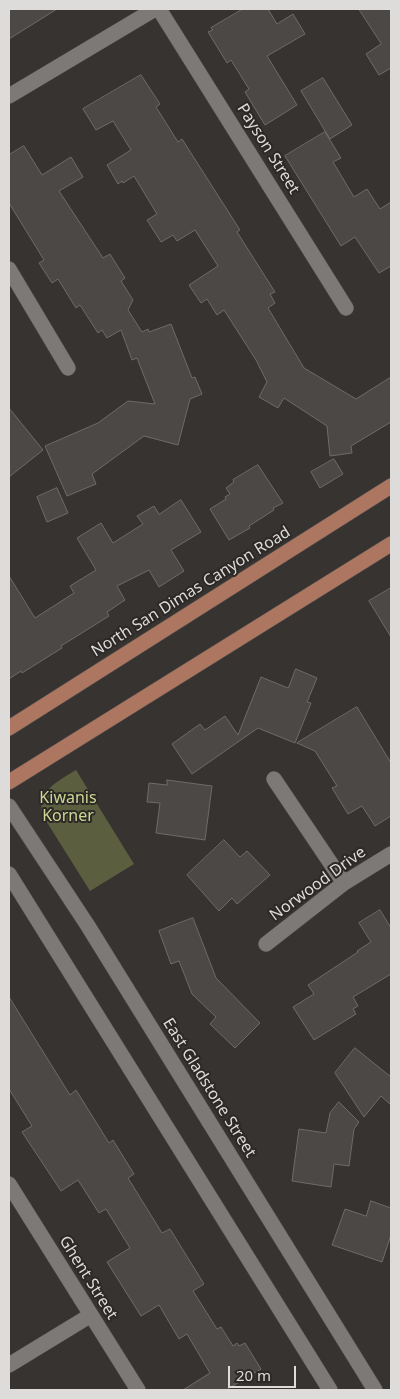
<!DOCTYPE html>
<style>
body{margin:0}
#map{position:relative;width:400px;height:1399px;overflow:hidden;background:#363331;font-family:"Noto Sans",sans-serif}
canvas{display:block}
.frame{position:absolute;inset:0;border:10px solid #dddcda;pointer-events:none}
.scale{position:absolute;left:228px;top:1366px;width:68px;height:22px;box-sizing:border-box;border:2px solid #dddcda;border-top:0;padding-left:6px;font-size:15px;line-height:18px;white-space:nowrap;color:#dddcda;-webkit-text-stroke:4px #2c2927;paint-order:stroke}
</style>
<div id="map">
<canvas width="400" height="1399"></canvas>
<div class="frame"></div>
<div class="scale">20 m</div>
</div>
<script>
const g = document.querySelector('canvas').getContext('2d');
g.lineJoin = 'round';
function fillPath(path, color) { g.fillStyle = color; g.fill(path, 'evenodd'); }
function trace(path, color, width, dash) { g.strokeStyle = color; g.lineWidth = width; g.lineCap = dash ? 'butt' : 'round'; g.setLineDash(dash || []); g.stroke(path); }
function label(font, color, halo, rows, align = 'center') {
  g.font = font + ' "Noto Sans",sans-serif'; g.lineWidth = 4; g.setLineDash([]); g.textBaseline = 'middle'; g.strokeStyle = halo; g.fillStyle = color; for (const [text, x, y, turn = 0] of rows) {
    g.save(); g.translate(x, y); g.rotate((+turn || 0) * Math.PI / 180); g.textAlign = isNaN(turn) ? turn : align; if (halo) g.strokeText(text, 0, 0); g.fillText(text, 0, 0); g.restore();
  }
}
fillPath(new Path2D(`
 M76,770l58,94 -44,27 -47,-75c-8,-24 15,-35 33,-46z`), '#5b5f3f');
const building = new Path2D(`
 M9,9h48l-48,30z
 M243,9h25l9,15 16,-10 12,20 -38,22 30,49 -32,20 -20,-33 4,-3 -18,-29 -4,3 -19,-31 5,-2 -2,-2z
 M359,9h32v59l-12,7 -13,-21 15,-10z
 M141,75l19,29 -4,3 22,35 4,-3 58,91 -3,2 38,60 -5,2 5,9 -7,5 36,60 52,31 35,-22v45l-40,24 1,7 -22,3 -3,-30 -43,-28 -6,10 -19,-11 8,-15 -11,-22 -32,-50 -7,5 -10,-16 -6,4 -12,-18 29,-19 -23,-36 -18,11 -4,-6 -12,7 -14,-22 10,-6 -23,-38 -11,7 -1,-2 -4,3 -11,-19 24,-15 -18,-29 -17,9 -13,-21z
 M323,78l29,47 -22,14 -29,-48z
 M325,132l16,26 -8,4 21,35 13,-8 13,20 11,-7v64l-12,7 -24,-36 -14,9 -56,-90z
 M24,146l18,29 29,-18 12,20 -24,14 44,67 7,-4 15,24 -4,3 12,19 -5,10 14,22 6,-3 1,3 22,-8 21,54 3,-1 7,17 -12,5 -12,46 -34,-9 -52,38 4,10 -29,12 -22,-50 53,-23 30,-22 27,3 -18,-46 -5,2 -11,-30 -14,8 -5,-8 -4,3 -18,-28 -4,3 -18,-29 -6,4 -13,-20 5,-3 -35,-57v-48z
 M9,408l34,42 -34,27z
 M334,459l9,15 -23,14 -9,-16z
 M258,465l25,38 -10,5 1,2 -25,16 1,2 -21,12 -19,-31 16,-10 -1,-2 5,-3 -4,-6 8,-6 -1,-2z
 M57,488l11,25 -21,9 -10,-25z
 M181,500l20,32 -30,18 13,21 -25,16 -10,-17 -32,16 8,14 -18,12 2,4 -48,30 1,2 -40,25 -1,-2 -12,8v-103l26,42 39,-25 -4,-7 26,-16 -19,-32 24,-15 12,20 30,-19 -6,-8 17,-10 5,8z
 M391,588v49l-22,-36z
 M296,669l21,9 -10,24 4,1 -16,40 -37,-15 -66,46 -20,-30 28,-20 5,6 20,-14 13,19 23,-58 27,11z
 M357,707l34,56v53l-16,10 -13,-20 -14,8 -16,-26 5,-2 -22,-35 -18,-8z
 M167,780l45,6 -7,54 -49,-7 4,-30 -13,-1 2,-19 18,2z
 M224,840l16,17 7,-6 23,24 -33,29 -5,-6 -13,13 -32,-36z
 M380,910l11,18v46l-38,23 5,9 -5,3 3,5 -42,26 -21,-33 21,-13 -6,-9 50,-33 -1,-1 14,-9 -12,-19z
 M193,918l23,60 44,45 -25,25 -25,-24 6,-7 -24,-23 -13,-33 -8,3 -12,-33z
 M9,997l61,98 6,-5 33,53 4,-3 21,34 -6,4 34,55 8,-4 34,55 -11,7 24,38 4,-2 12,19 4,-3 2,3 6,-3 16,26 -35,21h-43l27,-17 -23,-39 -8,5 -20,-34 -18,11 -34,-54 23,-14 -24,-39 -7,4 -21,-33 -17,11 -39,-59 10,-6 -23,-37z
 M355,1048l36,29v28l-10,-9 -17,21 -29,-44z
 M339,1102l20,20 -5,7 -5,37 -15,-2 -3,23 -39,-6 7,-52 27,4 4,-20z
 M371,1201l20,7v27l-9,27 -50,-17 13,-36 21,7z`);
fillPath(building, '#4b4846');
trace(building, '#6e6b68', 1);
const minor = new Path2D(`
 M159,9l187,299
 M9,96l146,-87
 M9,269l59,99
 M274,779l70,104
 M9,806l79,120 287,464
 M9,874l321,516
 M266,944l78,-61 47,-29
 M9,1184l129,206
 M9,1365l82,-50`);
const major = new Path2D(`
 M9,728l382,-242
 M9,782l382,-238`);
trace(minor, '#53504e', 16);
trace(major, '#53504e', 16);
trace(minor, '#7d7977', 15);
trace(major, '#ad7660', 15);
label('16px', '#dddcda', '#2c2927', [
 ["Payson Street",268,149,58],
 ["North San Dimas Canyon Road",191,592,-32],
 ["Norwood Drive",318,884,-36],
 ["East Gladstone Street",209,1088,58],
 ["Ghent Street",88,1278,58]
]);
label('16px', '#cdd794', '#2c2927', [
 ["Kiwanis",68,798],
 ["Korner",68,816]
]);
</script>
